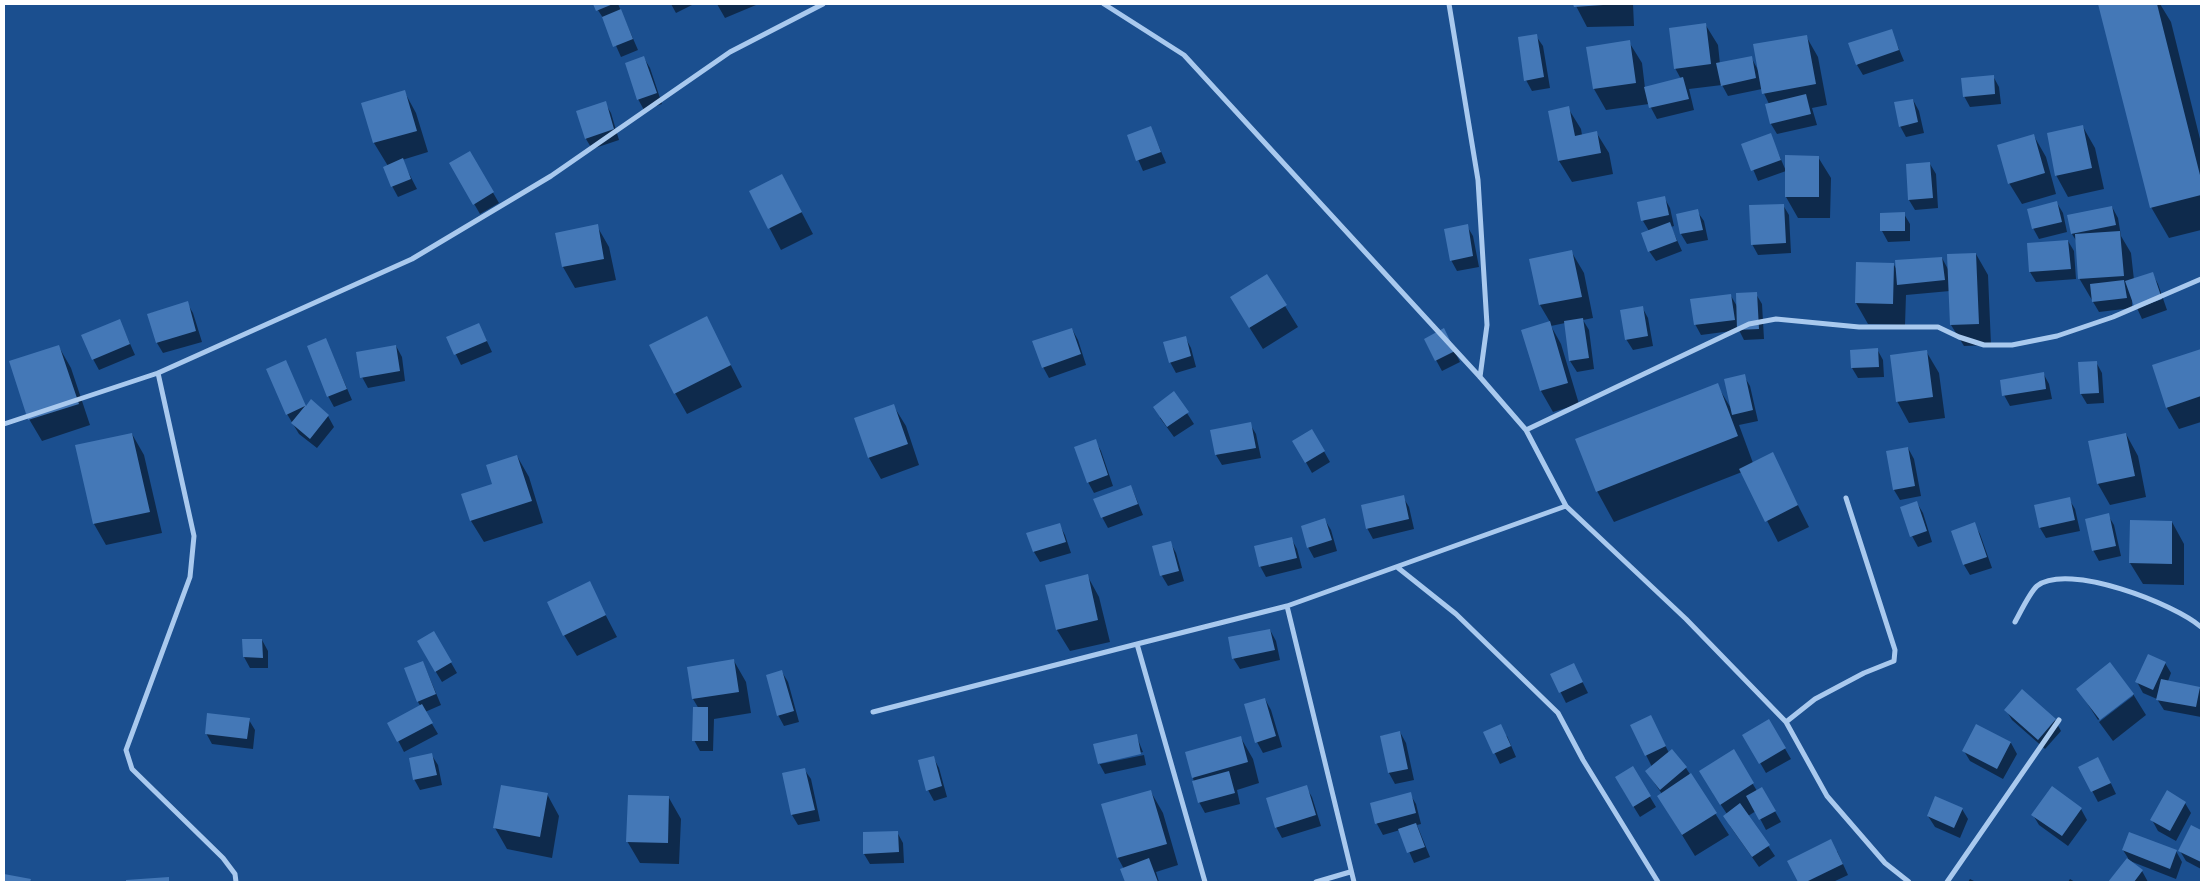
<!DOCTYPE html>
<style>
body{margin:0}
#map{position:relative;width:2205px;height:886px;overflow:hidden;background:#1b4f8f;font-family:Commissioner,sans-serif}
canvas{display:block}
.frame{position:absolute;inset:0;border:5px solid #fff;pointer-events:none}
</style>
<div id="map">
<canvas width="2205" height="886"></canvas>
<div class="frame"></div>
</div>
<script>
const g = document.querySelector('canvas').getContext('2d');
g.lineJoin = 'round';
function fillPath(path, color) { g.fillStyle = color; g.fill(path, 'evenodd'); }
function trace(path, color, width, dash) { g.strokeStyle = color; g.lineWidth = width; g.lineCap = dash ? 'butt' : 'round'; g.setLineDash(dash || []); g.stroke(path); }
fillPath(new Path2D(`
 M594,4h24l20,46 -17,7 -16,-36z
 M671,4h23l-18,9z
 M717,4h38l1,1 -31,13z
 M1575,4h58l1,22 -47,1z
 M2105,4h55l11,18 30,121v87l-32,8 -18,-31 -51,-202z
 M1705,24l13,21 2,19 31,-7 7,13 48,-34 12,21 9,48 -15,3 5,17 -40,9 -6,-10 -5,-20h3l-7,-15 -34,7 -6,-11 -33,4 5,21 -37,9 -8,-15 -43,6 -12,-21 35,-47 13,21 3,25 36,-9 -6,-11z
 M1891,30l13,31 -41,14 -6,-10z
 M1536,36l7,10 7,42 -18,3 -6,-11z
 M644,58l6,10 12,36 -18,6 -6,-11z
 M1993,76l6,11 2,17 -31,3 -6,-11z
 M404,91l12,22 12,39 -26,8 15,29 -19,8 -6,-11 -4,-20 -14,-23 -11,-39z
 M1913,100l6,11 5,22 -18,4 -6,-11z
 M605,103l6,10 8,27 -27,9 -6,-10 -9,-27z
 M1568,108l13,21 1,6 14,-3 13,21 4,21 -41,8 -13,-21 -10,-49z
 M2083,127l12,21 9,41 -36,8 -12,-22z
 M1151,128l15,35 -23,8 -15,-35z
 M1770,134l16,37 -28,10 -15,-36z
 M2034,136l12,21 10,37 -34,10 -13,-21z
 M470,153l29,50 -19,11 -29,-50z
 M1818,157l13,21 -1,40h-32l-12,-21z
 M1930,164l6,10 2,34 -23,2 -6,-10z
 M782,175l31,59 -32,16 -31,-59z
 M1664,197l6,11 4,18 -3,1 11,24 -26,10 -7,-10v-20l-6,-10z
 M2057,203l6,10 4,19 -28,7 -6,-11z
 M1783,205l6,10 2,38 -33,2 -6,-11z
 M2112,207l6,11 3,18 10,17 3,27 18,-7 6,11 9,26 -25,9 -10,-22v11l-33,4 -20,-34 -2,-36 -5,-8 -4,-18z
 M1697,211l7,10 4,19 -21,4 -6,-10z
 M1904,214l6,10v17l-22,1 -6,-11z
 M597,226l12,21 7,33 -41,8 -12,-21z
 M1467,226l6,10 6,31 -22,4 -6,-11z
 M2068,241l6,10 2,28 -40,3 -6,-10z
 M1571,251l13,22 9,45 -10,2 6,10 5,39 -17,3 -7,-11 -5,-38 -14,3 10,18 18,60 -26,8 -12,-21 -18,-60 27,-9 -10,-17 -9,-45z
 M1976,254l12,21 3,70 -27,1 -13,-21 -1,-34 -44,4 -1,30 -37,-1 -12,-21 38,-38 3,5 45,-12 7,13z
 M1756,294l6,10 2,35 -20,1 -5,-10 -38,5 -6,-11 36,-28 7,12z
 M187,303l6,10 9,29 -39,11 -6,-10 -9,-29z
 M1285,306l13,21 -35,22 -19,-30z
 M1642,307l6,11 5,28 -20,4 -7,-11z
 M706,317l36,70 -55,27 -12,-21z
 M120,321l15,34 -36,15 -6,-11z
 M1072,329l6,11 8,25 -37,13 -6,-11z
 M484,335l8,17 -31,13 -13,-27z
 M1185,337l6,11 5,19 -20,6 -6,-11z
 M326,340l26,60 -18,7 -6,-11z
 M1449,340l11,22 -18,9 -6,-11z
 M396,346l6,11 3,24 -37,7 -6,-11z
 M59,347l12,21 19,57 -48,16 -13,-22z
 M1877,349l6,11 1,17 -26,1 -6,-10z
 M2201,350v72l-22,7 -12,-21 -13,-42z
 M1926,351l13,22 6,45 -36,5 -12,-22z
 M286,362l20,45 5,-6 17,15 6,11 -17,21 -18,-14 -12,-20z
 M2096,362l6,11 2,30 -17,1 -6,-10z
 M2043,373l6,11 3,15 -42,7 -6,-11z
 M1744,376l6,10 8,35 -19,4 14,38 19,-9 37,73 -31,15 -36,-70 -128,50 -17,-31 120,-106 15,25z
 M1174,393l20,31 -20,13 -14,-19z
 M893,405l13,21 13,39 -38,14 -12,-21 -14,-39z
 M1250,424l6,10 5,24 -39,7 -6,-10z
 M1312,430l18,32 -18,11 -18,-32z
 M132,434l12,21 18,78 -56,12 -12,-21 -17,-78z
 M2126,434l12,22 8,41 -36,8 -12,-21z
 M1095,440l6,11 12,35 -19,7 -6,-11z
 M1908,448l6,11 7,37 -21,4 -6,-10z
 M517,456l12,21 14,46 -59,19 -13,-21 -8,-26 31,-10z
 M1131,486l12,29 -35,13 -6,-11z
 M1403,497l6,10 5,22 -41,10 -6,-11z
 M2069,499l6,10 5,22 -34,7 -6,-10z
 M1917,503l6,10 9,29 -14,5 -6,-11z
 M2108,515l6,10 7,31 -22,5 -6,-11z
 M1325,520l6,10 6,21 -23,7 -6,-11z
 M2172,522l12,22v41l-41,-1 -13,-21z
 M1059,524l6,11 6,18 -31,9 -6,-10 -6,-18z
 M1974,524l6,10 12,34 -22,7 -6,-10z
 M1291,538l6,11 5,19 -36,9 -6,-11z
 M1170,542l6,11 8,28 -16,5 -6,-10 -8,-29z
 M1087,575l12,22 11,45 -40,9 -13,-21 -10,-45z
 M589,583l28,54 -40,19 -13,-21z
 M1270,630l6,11 4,19 -40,9 -7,-11z
 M434,633l23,40 -15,9 -24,-40z
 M262,640l6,11v17h-18l-6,-11z
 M734,661l12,21 5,31 -37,6 -1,32h-13l-6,-11 5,-31 -6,-10z
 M423,662l18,43 -16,7 13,22 -34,18 -15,-29 32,-16 -3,-5z
 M2165,663l6,10 -3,8 31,7 2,3v26l-37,-7 -7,-11 -14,-6 -6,-11z
 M1574,665l14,28 -22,10 -14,-28z
 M782,672l6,10 11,40 -15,4 -6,-11z
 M2078,689l55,4 -35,27z
 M2022,691l33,29 6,11 -16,18 -33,-29 -6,-10z
 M2133,694l13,21 -33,26 -14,-19 34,-26z
 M1265,699l6,11 11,37 -19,6 -6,-11z
 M249,720l6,10 -2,19 -41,-5 -6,-11z
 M1769,721l22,38 -25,14 -22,-38z
 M1631,725l25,2 13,26 3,-2 14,17 43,67 -34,21 -37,-60 4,-2 -15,-22 5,-5z
 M1976,726l35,17 6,11 -14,25 -33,-18 -6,-10z
 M1400,732l6,11 8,37 -19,4 -6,-11 -8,-37z
 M1485,733l22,3 9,21 -16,7z
 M1136,735l7,17 -43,10v2l44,-9 2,10 -41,9 -6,-11 -4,-18z
 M1241,738l12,21 6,24 -22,7 3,14 -35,9 -6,-11 -6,-24z
 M1733,751l24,40 5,-3 19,34 -15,8 -10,-19 -8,5 27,40 -16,11 -29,-41 -3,-12 -14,-21z
 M431,754l7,11 4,20 -22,5 -6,-11z
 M933,757l6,11 8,29 -13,4 -6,-11z
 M1632,767l24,40 -16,10 -18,-29z
 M2080,768l24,1 12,25 -18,8z
 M804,769l7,10 9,42 -22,4 -6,-10z
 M1306,787l6,10 9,29 -39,12 -6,-11z
 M1151,792l12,21 15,52 -22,7 3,10h-33l-5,-13h3l-6,-11 -16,-53z
 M547,794l12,22 -7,42 -45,-9 -12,-21z
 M1410,794l6,10 5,20 -4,1 13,32 -16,6 -14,-33 -17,5 -6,-11 -6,-20z
 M669,798l12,21 -2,45 -39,-1 -13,-22z
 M2185,803l6,10 -15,28 -18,-10 -6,-11z
 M1962,809l6,10 -8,19 -25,-11 -7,-11z
 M2081,809l6,11 -19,26 -29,-21 -6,-10z
 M2191,826l10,5v38l-15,-8 -6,-10z
 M897,832l6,11 1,20 -34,1 -6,-10z
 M2123,850l53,1 6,11 -6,17 -46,-18 12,10 6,11h-39l19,-24z
 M1837,851l11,24 -15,7h-33l-11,-21z
 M1970,879l6,3h-8z
 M2070,879l5,3h-7z`), '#0007');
fillPath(new Path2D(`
 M593,4h20l-17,7z
 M1573,4h30v1l-29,2z
 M2098,4h59l44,175v16l-51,13z
 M621,9l12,30 -20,8 -11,-30z
 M1706,23l5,41 -37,5 -5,-41z
 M1892,29l7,21 -43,15 -8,-22z
 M1537,34l7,43 -20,4 -6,-44z
 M1807,35l9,49 -54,10 -9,-50z
 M1630,40l6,43 -43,6 -7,-42z
 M644,56l13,37 -20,7 -12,-37z
 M1752,56l4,22 -35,8 -5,-23z
 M1994,75l1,19 -32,3 -2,-19z
 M1683,77l6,22 -40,9 -5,-21z
 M405,90l12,41 -44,12 -12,-40z
 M1806,94l5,20 -41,10 -5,-20z
 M1913,99l5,23 -19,5 -5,-25z
 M606,101l8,28 -29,10 -9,-28z
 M1569,106l6,30 22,-5 4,22 -43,8 -10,-50z
 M2083,125l9,43 -37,8 -8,-43z
 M1151,126l10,26 -25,9 -9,-26z
 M1771,133l10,27 -30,11 -10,-27z
 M2034,134l11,39 -37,11 -11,-39z
 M470,151l24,41 -21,13 -24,-42z
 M1785,155l34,1v41h-34z
 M403,158l8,21 -20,8 -8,-20z
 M1930,162l3,36 -25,2 -2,-36z
 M782,174l20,38 -34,17 -19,-38z
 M1665,196l4,19 -28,6 -4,-19z
 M2057,201l5,21 -30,7 -5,-20z
 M1784,204l2,39 -35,2 -2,-40z
 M2112,206l4,19 -45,9 -4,-19z
 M1698,209l5,21 -23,4 -4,-20z
 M1905,212v19h-25v-18z
 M1670,222l7,19 -29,11 -7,-19z
 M598,224l6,35 -42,8 -7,-34z
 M1468,224l5,32 -23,5 -6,-32z
 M2120,231l4,45 -46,3 -3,-45z
 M2068,240l3,29 -42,3 -2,-29z
 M1572,250l10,47 -43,8 -10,-46z
 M1976,253l3,71 -29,1 -3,-71z
 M1942,257l3,23 -48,5 -2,-25z
 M1856,262l38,1 -1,41 -38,-1z
 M2153,272l9,27 -27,10 -10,-28z
 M1267,274l20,31 -38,23 -19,-31z
 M2124,280l3,18 -35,4 -2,-18z
 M1757,292l2,37 -22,1 -1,-37z
 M1731,294l4,26 -41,5 -4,-26z
 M188,301l8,30 -40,12 -9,-29z
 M1643,306l5,30 -23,4 -5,-30z
 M707,316l24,49 -57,29 -25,-49z
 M1583,318l6,40 -20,3 -5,-40z
 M120,319l10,25 -38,16 -11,-25z
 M1550,321l18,62 -28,8 -19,-61z
 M479,323l8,18 -33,14 -8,-18z
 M1072,328l9,26 -39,14 -10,-27z
 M1444,328l11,23 -20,10 -11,-22z
 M1186,336l5,20 -22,7 -6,-21z
 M326,338l21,51 -20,8 -20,-51z
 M59,345l20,59 -51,16 -19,-59z
 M396,345l4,26 -40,7 -4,-26z
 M1878,348l1,19 -28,1 -1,-18z
 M2201,349v47l-35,12 -14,-43z
 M1927,350l6,47 -37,5 -6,-47z
 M286,360l20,46 5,-7 18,16 -19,24 -19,-16 14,-17 -19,9 -20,-46z
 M2097,361l2,32 -19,1 -2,-32z
 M2044,372l2,17 -44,7 -2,-16z
 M1745,374l8,36 -21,5 -8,-36z
 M1718,383l20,53 -142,56 -21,-53z
 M1174,391l15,21 -22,15 -14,-20z
 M894,404l14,40 -40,14 -14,-40z
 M1251,422l5,26 -41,7 -5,-25z
 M1312,429l13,22 -20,12 -13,-22z
 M132,433l18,79 -57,12 -18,-79z
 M2126,433l9,43 -38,8 -9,-43z
 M1096,439l12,36 -21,8 -13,-36z
 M1908,447l7,39 -22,4 -7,-39z
 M1773,452l25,53 -33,17 -26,-53z
 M517,455l15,46 -62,20 -9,-27 31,-10 -6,-19z
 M1131,485l7,19 -37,14 -8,-19z
 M1404,495l5,24 -43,10 -5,-24z
 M2070,497l5,23 -36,8 -5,-23z
 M1917,501l10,30 -17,6 -10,-30z
 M2109,513l7,33 -24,5 -7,-32z
 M1325,518l7,22 -25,8 -6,-22z
 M2130,520l42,1v43l-43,-1z
 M1975,522l12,35 -24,8 -12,-34z
 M1060,523l6,19 -33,10 -7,-19z
 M1292,537l5,21 -38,9 -5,-21z
 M1171,541l8,30 -19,5 -8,-30z
 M1088,574l10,46 -42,10 -11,-45z
 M590,581l16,34 -43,21 -16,-34z
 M1270,629l5,21 -43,9 -4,-22z
 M434,631l18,31 -17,10 -18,-31z
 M242,639h20l1,19 -20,-1z
 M2148,654l18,8 -13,28 -18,-8z
 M734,659l5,33 -47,7 -5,-32z
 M423,661l13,33 -19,8 -13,-34z
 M2110,662l24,32 -34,26 -24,-31z
 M1574,663l9,19 -24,11 -9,-19z
 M782,670l12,41 -17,5 -11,-41z
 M2161,679l39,8 -4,20 -40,-7z
 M2022,689l34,30 -18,21 -34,-30z
 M1265,698l11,38 -21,7 -11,-39z
 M422,704l11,19 -36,19 -10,-19z
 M693,707h15v34h-16z
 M207,713l43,5 -3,21 -42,-5z
 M1651,715l15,31 -21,10 -15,-31z
 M1769,719l17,29 -27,16 -17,-29z
 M1501,724l10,22 -18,8 -10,-22z
 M1976,724l35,18 -14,27 -35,-18z
 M1400,731l8,38 -20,4 -8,-37z
 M1137,734l4,20 -43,10 -5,-20z
 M1241,736l7,26 -56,16 -7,-26z
 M1672,749l15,18 -27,23 -15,-19z
 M1734,749l20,34 -34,22 -21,-34z
 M432,753l5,22 -24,5 -4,-22z
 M934,756l8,30 -16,5 -8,-31z
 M2098,757l13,26 -20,9 -13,-25z
 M1633,766l18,30 -18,11 -18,-30z
 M805,768l10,42 -24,5 -9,-42z
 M1229,771l6,22 -37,10 -6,-22z
 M1691,773l26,40 -35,22 -25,-39z
 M501,785l47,8 -8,44 -47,-9z
 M1307,785l9,30 -41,13 -9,-30z
 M2052,786l30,22 -20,28 -31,-21z
 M1762,787l14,24 -17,9 -13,-24z
 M1151,790l16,54 -50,14 -16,-54z
 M2167,790l19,12 -16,29 -20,-11z
 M1411,792l5,21 -41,11 -5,-21z
 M628,795l41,1 -1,47 -42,-1z
 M1935,796l28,12 -9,20 -27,-12z
 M1740,803l30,42 -18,12 -29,-41z
 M1416,823l9,24 -18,6 -9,-24z
 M2191,825l10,5v32l-23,-11z
 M898,831l1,21 -36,2v-22z
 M2129,832l48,18 -7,19 -48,-19z
 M1831,839l12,25 -37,18h-8l-11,-21z
 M1149,858l9,24h-33l-5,-13z
 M2127,858l16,12 -9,12h-26z
 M4,874l27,5 -1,3h-26z
 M169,877v5h-43v-2z`), '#4478b7');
trace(new Path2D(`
 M1104,4l80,51 296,322 46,53 40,76 120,113 100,103 41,74 58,67 24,19
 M1449,4l29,176 9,145 -7,52
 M158,373l36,163 -4,41 -64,173 6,19 91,89 12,16 1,8
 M4,424l154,-51 254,-114 139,-83 179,-124 93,-48
 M1526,430l223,-106 27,-5 83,8h79l21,10 25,8h28l45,-9 56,-19 88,-38
 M1397,567l59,47 102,99 25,47 75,122
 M2015,622c5,-9 15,-30 22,-36 31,-24 138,18 164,41
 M873,712l264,-68
 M1786,722l29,-23 49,-26 30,-12 1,-11 -49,-152
 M1205,882l-68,-238 150,-38
 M1316,882l34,-10
 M1354,882l-67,-276 279,-100
 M1947,882l112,-162`), '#a9c9ee', 5);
</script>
